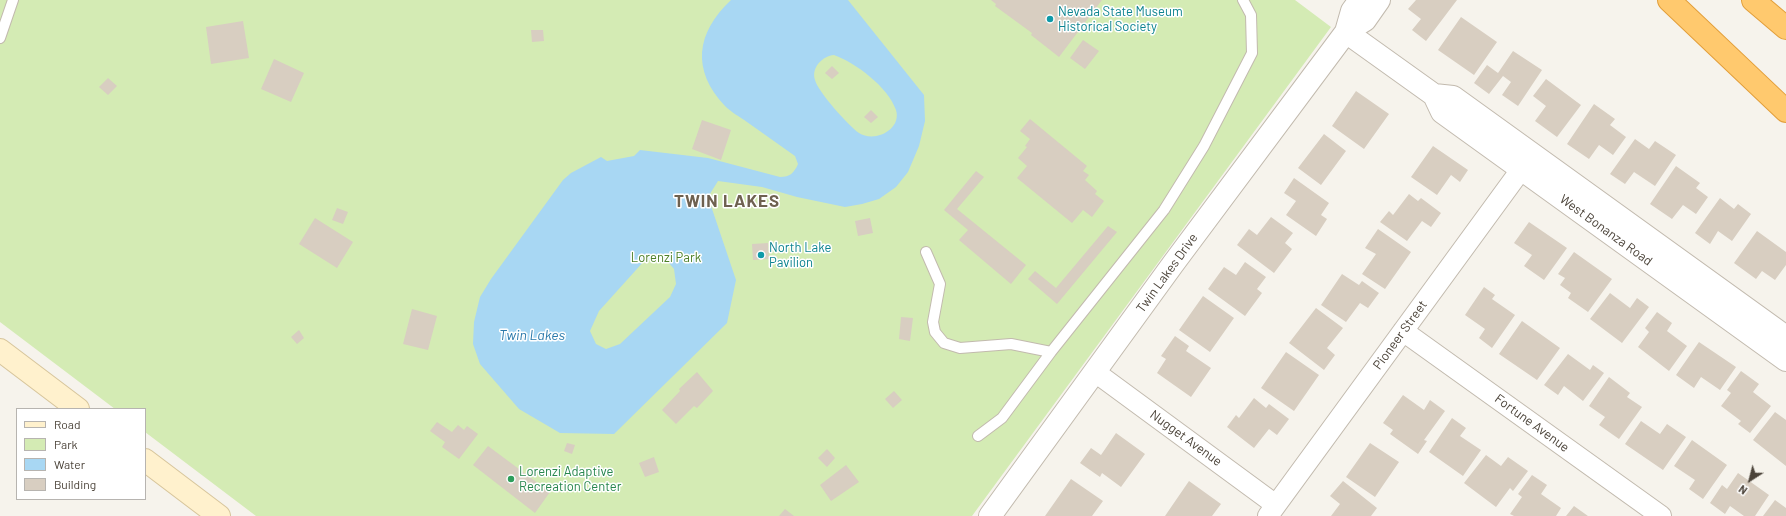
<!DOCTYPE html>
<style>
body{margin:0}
#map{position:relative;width:1786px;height:516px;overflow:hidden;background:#f6f3ec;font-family:Barlow,sans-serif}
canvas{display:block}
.legend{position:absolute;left:16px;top:408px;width:130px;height:92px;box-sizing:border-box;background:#fff;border:1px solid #b7b4b0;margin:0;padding:5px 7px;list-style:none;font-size:12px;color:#4b4339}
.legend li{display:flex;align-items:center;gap:8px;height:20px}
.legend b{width:20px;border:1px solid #b7b4b0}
.north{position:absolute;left:1730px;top:460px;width:40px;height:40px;-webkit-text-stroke:3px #fff;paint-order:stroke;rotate:216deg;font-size:11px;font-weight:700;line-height:16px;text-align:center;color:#4b4339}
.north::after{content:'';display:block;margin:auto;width:14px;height:18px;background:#4b4339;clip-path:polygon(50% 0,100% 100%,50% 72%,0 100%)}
</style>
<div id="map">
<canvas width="1786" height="516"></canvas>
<ul class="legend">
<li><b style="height:5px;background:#fff1cd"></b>Road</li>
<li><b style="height:11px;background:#d4ebb4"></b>Park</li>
<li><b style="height:11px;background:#a8d7f3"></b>Water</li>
<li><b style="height:11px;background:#d8cec1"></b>Building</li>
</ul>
<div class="north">N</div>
</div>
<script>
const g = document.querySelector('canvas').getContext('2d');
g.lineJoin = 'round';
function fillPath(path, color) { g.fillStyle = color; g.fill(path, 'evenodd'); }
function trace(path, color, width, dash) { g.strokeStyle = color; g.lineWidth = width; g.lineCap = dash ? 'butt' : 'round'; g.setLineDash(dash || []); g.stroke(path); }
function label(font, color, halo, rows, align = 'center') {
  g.font = font + ' Barlow,sans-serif'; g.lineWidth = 3; g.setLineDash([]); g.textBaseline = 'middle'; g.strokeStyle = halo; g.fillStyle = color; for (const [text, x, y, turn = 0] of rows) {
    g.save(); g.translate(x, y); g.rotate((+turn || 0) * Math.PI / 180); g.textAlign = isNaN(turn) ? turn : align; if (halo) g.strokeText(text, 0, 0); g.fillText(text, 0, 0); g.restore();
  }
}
fillPath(new Path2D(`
 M0,0h1295l36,27 -359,489h-716l-111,-84v-23h-30l-115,-87z`), '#d4ebb4');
fillPath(new Path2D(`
 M731,0h117l76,95 1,26 -6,25 -11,26 -12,15 -17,12 -17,5 -17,3 -48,-10 -35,-10 -44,-6 -10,16 28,83 -9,43 -113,111 -54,-1 -41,-24 -39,-45 -7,-20 1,-22 6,-25 11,-18 72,-99 8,-7 30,-16 6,4 27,-5 6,-6 68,8 72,19c10,0 14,-4 18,-13l-3,-8c-16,-11 -32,-23 -48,-34 -7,-5 -16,-10 -22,-16 -34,-36 -29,-73 6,-106zM834,55c22,8 54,32 62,55 6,20 -22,33 -37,23 -10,-7 -41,-41 -44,-53 -4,-13 8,-24 19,-25zM664,257l10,12 2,15 -6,13 -50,47 -14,5 -10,-5 -6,-13 9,-20 46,-51z`), '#a8d7f3');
fillPath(new Path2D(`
 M991,0h111l-43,57 -28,-22 1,-2 -37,-27 1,-2z
 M1416,0h41l-31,41 -14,-11 9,-11 -13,-10z
 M1461,17l36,25 -23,33 -36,-25z
 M243,21l6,37 -38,6 -5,-37z
 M531,30h12l1,11 -12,1z
 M1083,40l16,11 -14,18 -15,-11z
 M1513,51l29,19 -24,36 -16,-11 9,-13 -8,-6 -14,18 -15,-11 13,-18 11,8z
 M274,59l30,14 -13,29 -30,-13z
 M832,66l7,7 -7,6 -7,-6z
 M108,78l9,8 -9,9 -9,-8z
 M1546,79l35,26 -24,32 -22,-16 11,-15 -13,-10z
 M1356,91l33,23 -25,35 -32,-23z
 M1594,104l21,15 -5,6 16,12 -13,18 -14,-10 -10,14 -22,-15z
 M871,110l7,7 -7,6 -7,-6z
 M1030,119l57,47 -4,5 6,4 -4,5 12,11 -2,3 9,7 -12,16 -9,-7 -11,13 -55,-45 10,-12 -9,-8 9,-11 -2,-1 5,-7 -10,-8z
 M702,120l29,10 -10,30 -29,-11z
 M1324,134l22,17 -25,34 -23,-17z
 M1635,139l14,10 6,-8 21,14 -21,31 -21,-14 -9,12 -15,-10z
 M1433,146l35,24 -8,12 -9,-7 -14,20 -26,-18z
 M1676,166l24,17 -4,5 12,9 -12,17 -13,-9 -11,14 -22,-15z
 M976,171l8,6 -27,32 69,56 -15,19 -52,-44 9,-10 -24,-20z
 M1294,178l35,25 -8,12 6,4 -11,17 -30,-21 10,-14 -12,-8z
 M1409,194l9,7 3,-3 20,15 -10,14 -9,-6 -15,20 -27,-19 9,-11 4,4z
 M1720,198l14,11 4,-5 13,10 -19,27 -14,-10 -8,13 -15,-11z
 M337,208l11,4 -5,12 -11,-4z
 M1271,217l22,16 -8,10 7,6 -18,24 -37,-28 12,-16 8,6z
 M315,218l38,24 -16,26 -38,-24z
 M870,218l3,15 -15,3 -3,-15z
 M1529,222l38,26 -23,32 -20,-14 8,-11 -18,-12z
 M1108,226l9,6 -60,72 -29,-25 7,-8 21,17z
 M1378,229l33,23 -26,37 -23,-15 14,-20 -11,-6z
 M1757,231l29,21v13l-11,15 -13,-9 -6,8 -22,-16z
 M768,243l1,16 -16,1 -1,-16z
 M1574,252l38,27 -24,33 -20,-14 3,-5 -11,-8 5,-7 -7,-4z
 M1245,262l21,15 -9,12 5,4 -17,23 -37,-27 16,-22 12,8z
 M1342,274l17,11 3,-4 17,12 -11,15 -8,-5 -14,19 -25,-17z
 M1484,287l11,8 -3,4 23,16 -23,33 -13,-10 6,-9 -20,-14z
 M1610,293l20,15 7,-10 12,9 -27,36 -32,-24z
 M1203,296l31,22 -24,34 -31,-22z
 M1316,308l27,20 -16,20 8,7 -11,15 -35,-27z
 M412,309l25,7 -9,34 -25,-6z
 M1657,312l15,11 -5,8 20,15 -18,25 -31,-24 11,-15 -4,-4z
 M901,317l12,1 -3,23 -11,-2z
 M1522,321l38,27 -23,32 -38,-26z
 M299,330l5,8 -7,6 -6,-7z
 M1175,336l14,10 -3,5 25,17 -20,29 -34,-24 9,-14 -5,-3z
 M1699,342l37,25 -16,23 -19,-13 -7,11 -18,-13z
 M1286,352l33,23 -25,36 -33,-23z
 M1568,354l22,16 3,-5 11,8 -21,28 -19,-15 -6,9 -14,-10z
 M1741,371l18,13 -6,8 18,14 -21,27 -12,-9 3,-3 -20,-15 10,-13 -4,-3z
 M697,372l16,19 -16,17 -3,-2 -18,18 -14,-14 18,-19 -1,-2z
 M1609,377l21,16 -3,4 15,10 -23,32 -20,-14 6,-8 -16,-11z
 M894,391l8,9 -9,8 -8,-9z
 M1403,395l21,15 6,-10 15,11 -21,29 3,1 -9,13 -28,-20 3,-4 -10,-7z
 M1254,398l12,10 3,-4 20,15 -12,16 -8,-6 -15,19 -27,-21 9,-12 3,3z
 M1775,412l11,8v46l-33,-26z
 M1452,418l14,10 -6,8 21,14 -18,26 -34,-24z
 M1641,421l19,13 7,-10 19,13 -23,33 -38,-26z
 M437,422l15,10 6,-7 6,5 3,-4 11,8 -19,25 -17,-12 3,-5 -15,-11z
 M1116,433l29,21 -24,33 -19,-14 -2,4 -20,-14 11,-15 10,7z
 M1692,440l35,25 -24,34 -14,-10 6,-9 -21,-14z
 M567,443l8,2 -3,9 -8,-3z
 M1370,443l29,19 -24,35 -29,-20z
 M488,446l62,46 -15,21 -62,-48z
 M827,449l8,9 -8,9 -9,-9z
 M1486,455l15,11 7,-9 20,14 -15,20 -3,-3 -14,19 -32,-24z
 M654,457l5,15 -14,5 -6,-14z
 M846,465l13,17 -28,19 -11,-16z
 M1738,473l31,22 -14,21h-11l-14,-10 -5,8 -15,-11 12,-18 5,4z
 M1532,475l15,10 -6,9 20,14 -5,8h-42l-4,-2 12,-17 -4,-3z
 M1071,479l32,22 -11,15h-47z
 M1189,481l32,23 -9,12h-47z
 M1343,481l34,27 -6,8h-40l9,-12 -10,-8z
 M1775,500l11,8v8h-23z
 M1574,506l14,10h-22z
 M785,509l9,7h-15z`), '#d8cec1');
const service = new Path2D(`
 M0,38l13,-38
 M926,252l14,32 -7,38 2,10 9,11 16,5 51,-4 40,8
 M978,436l24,-18 49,-66 113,-142 40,-64 48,-93 -1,-38 -8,-15`);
const minor = new Path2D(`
 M1403,331l258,185
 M1095,372l181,133
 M1268,516l263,-360`);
const tertiary = new Path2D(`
 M1346,32l88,63 19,2 333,240
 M1346,32l19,-12 14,-20
 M1434,95l8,17 344,248
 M990,516l183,-252 173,-232 6,-21 8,-11`);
const secondary = new Path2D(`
 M0,350l78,59
 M145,460l74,56`);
const motorway = new Path2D(`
 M1669,0l117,111
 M1753,0l33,28`);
trace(service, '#c2baae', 12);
trace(minor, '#c2baae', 22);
trace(tertiary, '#c2baae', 24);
trace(secondary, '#d7c59b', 24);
trace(motorway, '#e29e3a', 24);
trace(service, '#fff', 10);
trace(minor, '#fff', 20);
trace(tertiary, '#fff', 22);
trace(secondary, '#fff1cd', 22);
trace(motorway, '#ffc96e', 22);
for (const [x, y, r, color] of [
 [1050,19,4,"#0f9aa8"],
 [761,255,4,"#0f9aa8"],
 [511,479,4,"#2e9e5b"]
]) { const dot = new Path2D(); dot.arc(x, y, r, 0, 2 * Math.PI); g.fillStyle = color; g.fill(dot); trace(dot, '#fff', 1.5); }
label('13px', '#0d838f', '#fff', [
 ["Nevada State Museum",1058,12],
 ["Historical Society",1058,27],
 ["North Lake",769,248],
 ["Pavilion",769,263]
], 'left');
label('13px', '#4b4339', '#fff', [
 ["West Bonanza Road",1606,230,36],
 ["Twin Lakes Drive",1167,273,-54],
 ["Pioneer Street",1400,335,-54],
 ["Fortune Avenue",1532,423,36],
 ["Nugget Avenue",1186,438,36]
]);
label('13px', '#4d8029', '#fff', [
 ["Lorenzi Park",666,258]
]);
label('13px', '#27864d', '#fff', [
 ["Lorenzi Adaptive",519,472],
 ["Recreation Center",519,487]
], 'left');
label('italic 14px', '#2a79ab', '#fff', [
 ["Twin Lakes",532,335]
]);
g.letterSpacing = '1px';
label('bold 17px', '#6e6150', '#fff', [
 ["TWIN LAKES",727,201]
]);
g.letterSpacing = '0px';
</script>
